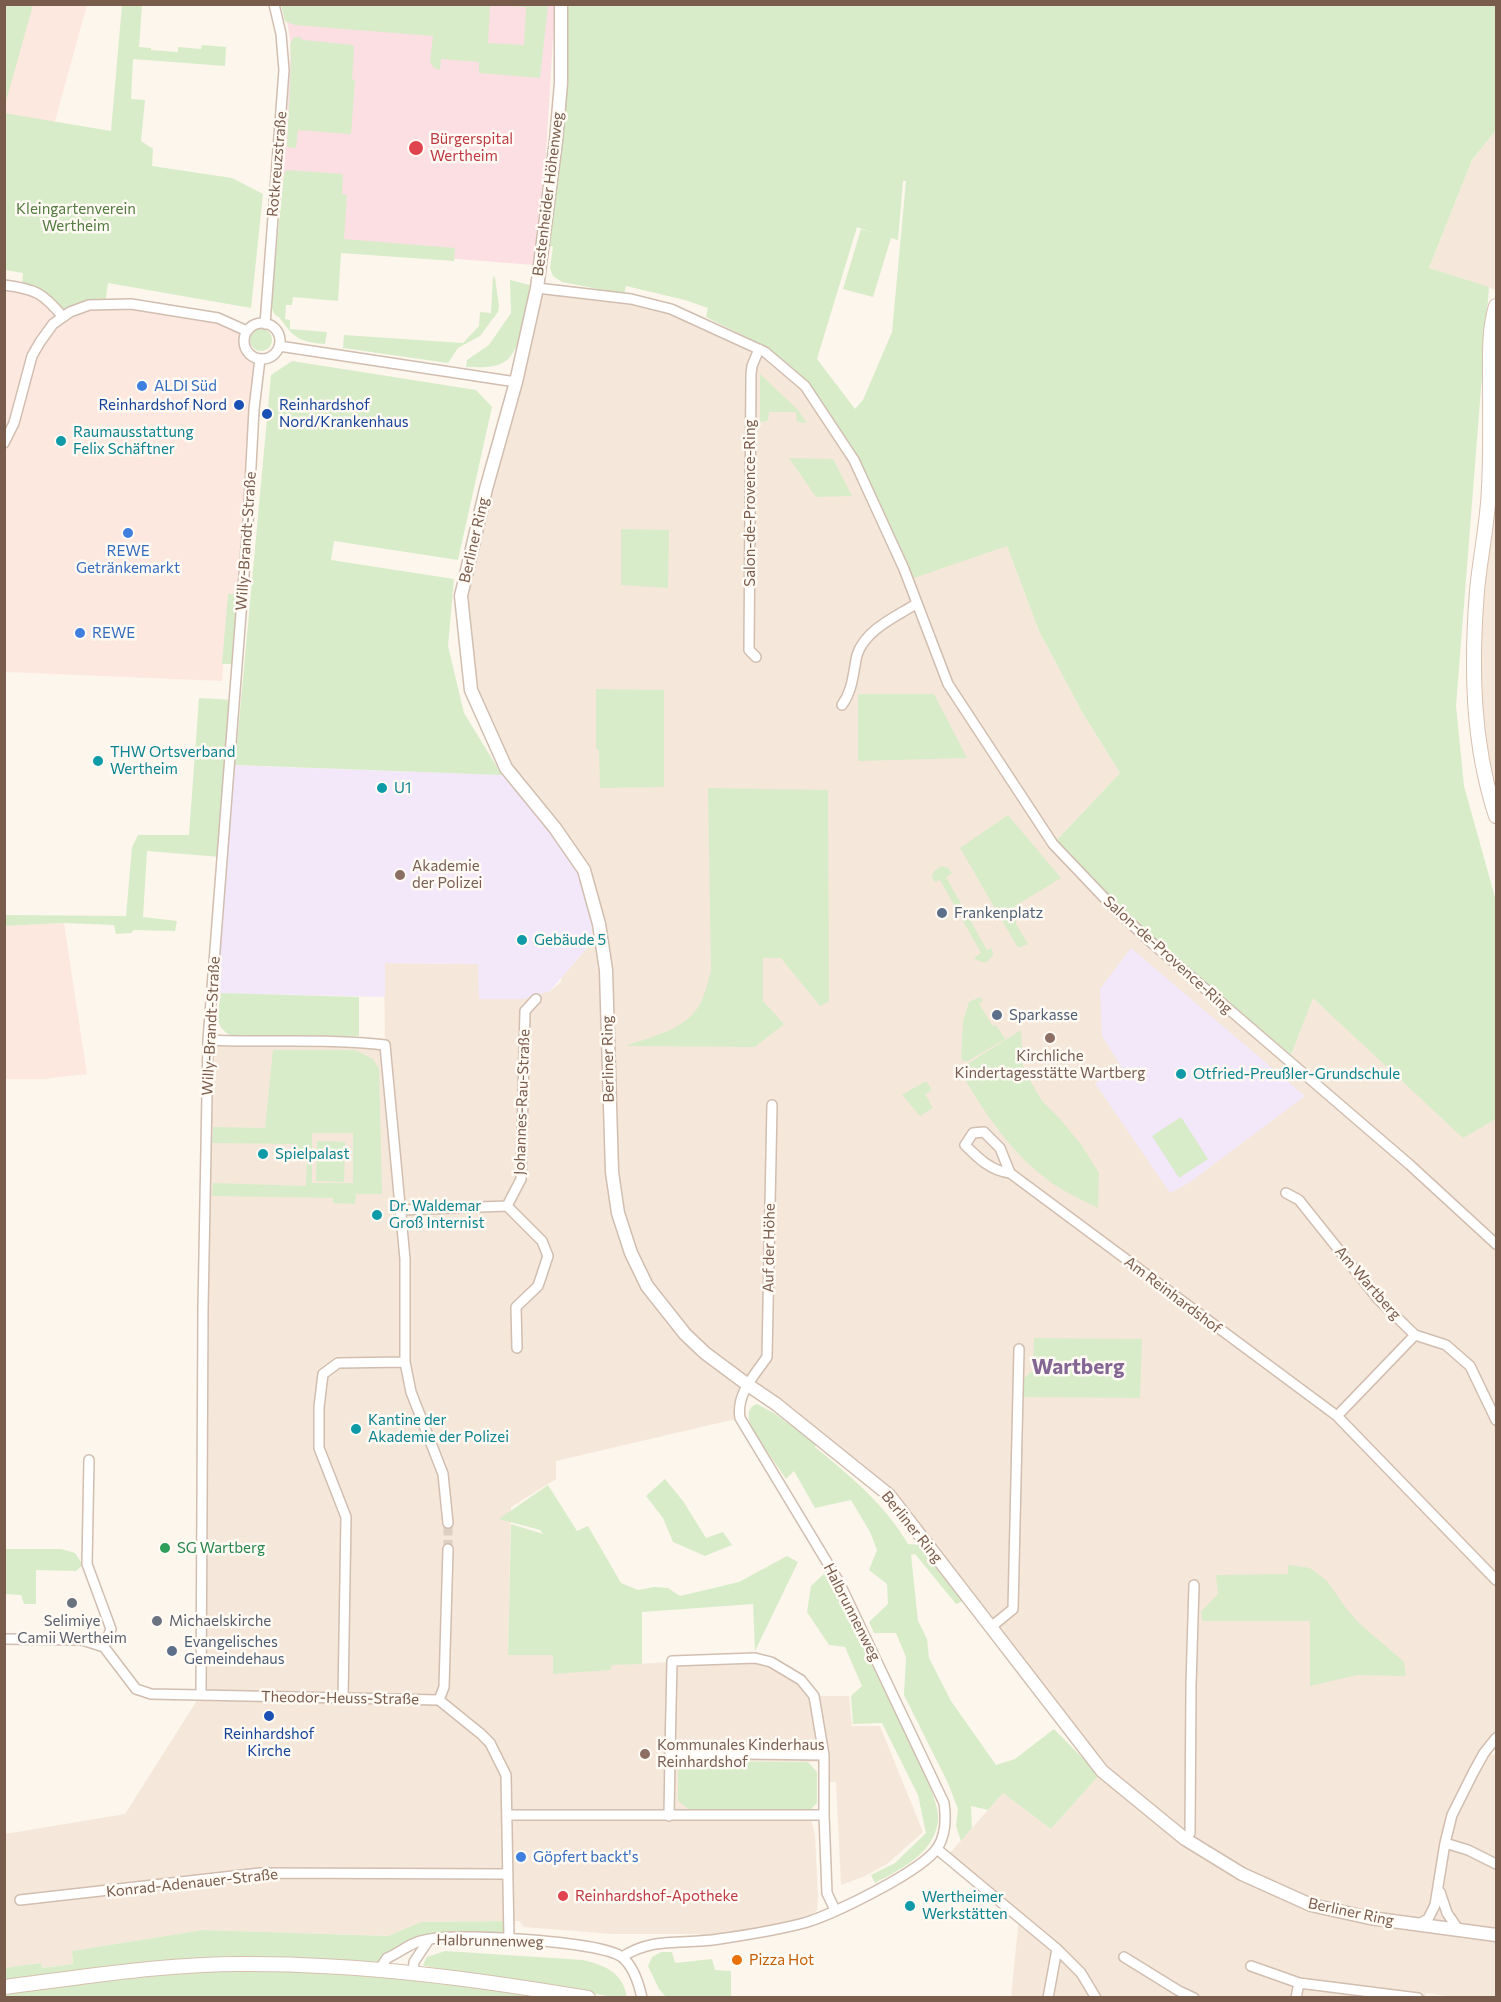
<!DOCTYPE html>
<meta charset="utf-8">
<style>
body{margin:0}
#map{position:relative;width:1501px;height:2002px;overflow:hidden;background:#fdf6ec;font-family:Commissioner,sans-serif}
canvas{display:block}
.frame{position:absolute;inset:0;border:6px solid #7a5c4d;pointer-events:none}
</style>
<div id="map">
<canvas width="1501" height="2002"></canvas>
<div class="frame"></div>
</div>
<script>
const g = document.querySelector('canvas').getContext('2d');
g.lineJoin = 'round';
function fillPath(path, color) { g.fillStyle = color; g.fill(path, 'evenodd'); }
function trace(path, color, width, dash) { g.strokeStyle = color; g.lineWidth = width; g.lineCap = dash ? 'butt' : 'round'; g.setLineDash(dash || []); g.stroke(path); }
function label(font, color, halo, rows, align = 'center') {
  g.font = font + ' Commissioner,sans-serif'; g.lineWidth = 5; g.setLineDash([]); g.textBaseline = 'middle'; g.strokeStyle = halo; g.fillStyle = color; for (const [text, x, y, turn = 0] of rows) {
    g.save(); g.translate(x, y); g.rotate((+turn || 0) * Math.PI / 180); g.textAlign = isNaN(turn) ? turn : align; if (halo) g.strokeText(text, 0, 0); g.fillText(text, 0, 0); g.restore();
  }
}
fillPath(new Path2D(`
 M1496,130v160l-67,-22 43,-108z
 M537,288l134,21 88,40 248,197 32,85 43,81 38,61 -67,71 100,100 28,17 110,94 22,-58 150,140 33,-18v619l-10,13 10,5v241l-36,1 -34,-5v5l-415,-1 8,-80 -69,-64 53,-60 48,36 51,-58 -213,-276 -141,-110 -8,33 -184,43v18l-45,28 -3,147 45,1v19l59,-9 143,-7 22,8 37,30h35l3,30h28l43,106 -36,32 -24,13 -22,8 -5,-103h-9l-1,-20 -133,-1 116,50 6,24 3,61 -1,14 -12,12 -103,19 -3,-7h-87l-88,-7 -5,-6h-9l-89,1 -33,14 -185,-6 -131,21 1,13 -31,4 -1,-5 -36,5v-134l120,-20 76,-120 9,-653 175,3 -1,-81 94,1 72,27 11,-9 1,-6 38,-42 -16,-64 -78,-102 -35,-78 -10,-94z
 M1496,306v510l-22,-115z`), '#f5e8da');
fillPath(new Path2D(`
 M5,5h82l-40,145 -42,-9z
 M4,285l101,19 113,14 27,17v12l3,5 12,7 -18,235h-14l-6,87 -217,-9z
 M64,923l23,151 -44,5h-38v-153z`), '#fde8e0');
fillPath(new Path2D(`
 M228,765l274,10 64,76 22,42 5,48 -43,50 -27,8h-44l-1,-35 -93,-1v34l-173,-4z
 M1131,948l174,148 -115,86 -20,11 -75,-110 27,-15 -20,-32 -2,-47z`), '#f3e8fa');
fillPath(new Path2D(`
 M284,5h271l-13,215 -8,45 -255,-20 12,-201z`), '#fbdfe3');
fillPath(new Path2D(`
 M5,4l28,1 -28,100 -1,-100z
 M122,5h20l-3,42 12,1v2l27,2v-5l23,2 1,-4 24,2 -1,19 -92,-7 -2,40 14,1 -4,41 12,8 -1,17 80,12 31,16 -12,114 -143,-25 -3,21 -42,13 -15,-18 -26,-11 1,-15 -18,-3 -1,-157 107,18z
 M281,5h267l-8,73 -61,-5v-11l-38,-3 -1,11 -6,-2 -4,-6 3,-26 -138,-11 -10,-4zM490,5l36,2 -2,38 -36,-2z
 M561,5h935v125l-24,30 -43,108 60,19 -33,419 8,80 32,115v218l-33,19 -150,-140 -22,57 -110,-94 -28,-17 -100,-100 67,-71 -38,-61 -43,-81 -32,-85 -99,34 -54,-120 -49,-74 -40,-34 -5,-8 -54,-27 2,-9 -23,-8 -59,-14 -2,8 -62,-12 -9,-6 -3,-8 3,-21 -10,-3 13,-103zM903,181h3l-14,151 -29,68 -8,9 -38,-50 40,-132 17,6 -13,-4 -18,60 30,8 18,-59 7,2z
 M294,37h5l4,3 50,5 1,2 -2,33h3l-4,54 -53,-4 -2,18 -9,-1 4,-84 -1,-19z
 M287,170l56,4 -1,20 5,1 -3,44 111,9 -1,13 -113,-8 -3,48 -45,-4 -1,8h-6l-1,14 5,1v9l37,3 -2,12c-26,-2 -31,-6 -46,-27 -6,-2 -7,-8 -8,-14l13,-129z
 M493,276l2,2 4,28 -1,6 -18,24 -22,12 -10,15 -105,-15 1,-13 119,8 16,-17 1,-14 11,1z
 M510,280l20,5c-4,18 -8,64 -23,75 -11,9 -28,7 -41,7l1,-7 22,-15 22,-32z
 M250 340a11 11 0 1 1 22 0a11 11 0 1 1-22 0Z
 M292,361l184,29 16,17 -34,153 -124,-19 -3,19 123,19 -6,67 16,67 38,62 -267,-10 36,-390z
 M760,374l37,35 10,14 -10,-1 -1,-10h-27l-1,9 -8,1z
 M789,458l44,1 19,37 -36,1z
 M621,529l48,1 -1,58 -47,-3z
 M228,594h14l-5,70h-15z
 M596,689l68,1v97l-64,1 -1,-37 -3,-3z
 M858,694h76l33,64 -109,3z
 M199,698l35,2 -13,157 -74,-6 -4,66 34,4 -2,10 -41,-1 -3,3 -15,1 -2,-9 -50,-2 -59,3v-11l121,1 6,-69 6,-12h51z
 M708,788l120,2 1,211 -9,5 -39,-48h-18v43l21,23 -29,23 -130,-1c22,-8 51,-14 68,-32 10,-11 14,-28 18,-43z
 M1008,815l53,63 -46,28 1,18 12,20 -10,4 -58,-100z
 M942,866l6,2 4,5 -6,4 41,73 5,-2 1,7 -6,7h-6l-7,-4 7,-5 -41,-73 -6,2 -2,-5 2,-6z
 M221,993l138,4v39l-129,-1c-18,-10 -11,-24 -9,-42z
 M980,997l3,4 -4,3 14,22 3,-1 9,14 -37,22h-5l-2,-3 2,-37 6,-19z
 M1021,1030l2,36 2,6 17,29 19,19 21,26 17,27 -1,35c-12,-6 -25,-12 -37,-19 -43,-27 -74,-71 -99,-115l2,-8z
 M273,1050h82l18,9 6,10 3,125h-26l-1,10 -22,-1v-5l-121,-2 1,-13 93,3 1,-37h-10v-5l-85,-1 1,-16 52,1zM312,1133h41v50h-41z
 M926,1081l6,9 -7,4 8,14 -13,8 -18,-21z
 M1181,1117l27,42 -29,19 -27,-42z
 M317,1141l28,1 -1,40 -28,-1z
 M1034,1338l108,1 -2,59 -123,-1 1,-13 15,-14z
 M757,1404l17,9 42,31 -1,3c36,30 69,56 93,97l11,1 44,56 -7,3 -41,-50 -4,1 7,66 9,18 2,19 22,43 45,64 19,-6 39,-30 45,46 -48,54 -48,-36 -15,17 -17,-4 1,22 -11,13 -5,-15 2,-17 -10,-26 -44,-88 2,-38 -10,-24h-22l-5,-11 19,-18 -1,-20 -18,-14 8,-20 -7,-18 -19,-32 -36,8 -21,-37 -8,8 -33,-48c-4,-9 -9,-23 4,-27z
 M665,1479l18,22 23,37 17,-6 9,13 -27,11 -32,-14 -10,-24 -17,-22z
 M548,1485l29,46 11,-5 33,57 17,7 16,-3 14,1 12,8 59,-14 48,-26 11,6 -43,89 -2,-47 -111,8v52l-30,1 -2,5 -57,4v-19h-45l3,-131 32,10 -3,-4 -41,-11z
 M5,1549h56l14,4 8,12 -7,6 -40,-1v34h-12l-3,-9 -16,-1z
 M1288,1565l22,3 17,13 18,26 13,15 46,40 2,14 -49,-1 -47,11v-65h-108l-1,-9 17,-18 -2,-19 72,-1z
 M826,1572c27,55 54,109 81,165 8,18 34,65 31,85 -5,32 -37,47 -63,61l-4,-8 24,-12 31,-30 -8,-38 -36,-72 -29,1 -2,-28 11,-10 -17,-39 -16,-2 -22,-33 4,-26z
 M693,1761l115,1 9,10v31l-8,8h-118l-13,-10v-31z
 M510,1921l-1,18 -66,-2 -37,12 -26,21 208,27h-583l-1,-29 37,-5 1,5 31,-4 -1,-13 131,-21 185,6 33,-14z
 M445,1951l138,9c22,5 40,13 44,37h-13l-189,-31 -2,-1 4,-8z
 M661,1952h11l3,11 37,-4 3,11 16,1v26h-65l-7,-8 -11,-23 4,-9z`), '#d8ecc9');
trace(new Path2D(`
 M448,1549v-26`), '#dcd0c4', 9, [9, 4.5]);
const minor = new Path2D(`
 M4,285c32,4 39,8 59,32
 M537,288l94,11 40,10 94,43 40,34 49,74 50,109 44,115 105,160 60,63 40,37 257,221 86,79
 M244 341a18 18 0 1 1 36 0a18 18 0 1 1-36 0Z
 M265,324l19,-254 -3,-36 -7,-30
 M279,346l237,36
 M4,443l10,-20 18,-67 8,-14 13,-18 17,-12 19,-7 42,-1 87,14 29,13
 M756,657l-7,-7 2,-276 1,-8 7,-17
 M842,705c11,-15 11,-32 15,-50 8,-25 38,-38 59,-51
 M208,1040c59,3 118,-2 177,5l20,214v103l6,30 32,82 5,49
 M1010,1173l-10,-25 -16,-16 -11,1 -8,12c13,13 26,26 45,28l327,243
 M1286,1193l13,7 79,99 37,36 31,10 24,21 26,54
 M507,1206l35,35 6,15 -10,30 -22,21 1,41
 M401,1210l106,-4 14,-27 4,-168 11,-12
 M1415,1335l-78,81 159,164
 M89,1460l-2,104 24,65 -7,18
 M991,1627l22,-18 6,-260
 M4,1639l78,1 22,7 32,42 15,5 288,6 42,34 9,9 16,32 3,164
 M201,1694l2,-385 5,-269 40,-517 6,-114 6,-50
 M343,1698l3,-181 -27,-69v-41l4,-33 15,-11 67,-1
 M439,1700l5,-13 4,-138
 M670,1753l2,-92 83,-3 16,4 30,18 13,16 10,59
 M508,1815h316l3,78 8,17
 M669,1816l1,-63 154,2v60
 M1185,1839l5,-6 1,-148 3,-100
 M1445,1843l23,7 28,14
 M937,1849l120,100 24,24 15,25
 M1440,1892l7,21 11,16
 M20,1900l240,-27 248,1
 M1417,1925l11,-6 7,-14 10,-62 7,-28 21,-42 11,-20 12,-15
 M622,1957c32,-21 61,-12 97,-18 28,-4 58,-9 85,-16 28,-8 119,-52 134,-76 8,-13 8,-30 6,-44l-105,-221 -99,-164c-4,-24 14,-42 27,-61l5,-252
 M1124,1957l55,34 15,7
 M1251,1966l48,17
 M379,1970l8,-12c10,-4 18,-11 28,-15 6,-3 16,-4 22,-5 28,-4 164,3 185,19 11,9 17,27 20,41
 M413,1973l1,-11 14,-21
 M1048,1998l9,-49
 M1296,1998l3,-15 119,15`);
const tertiary = new Path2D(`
 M561,4v79l-5,58 -19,147 -21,94 -30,107 -25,107 10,94 35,78 49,60 29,42 15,54 7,46 6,202 6,41 13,40 16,33 38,48 20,19 43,32 28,19 113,91 213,276 83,68 57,35 69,31 59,13 126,17`);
const secondary = new Path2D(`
 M1496,306c-7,23 -6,48 -6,72 0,37 1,73 -1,109 -1,35 -9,70 -12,104 -6,76 -5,152 19,225
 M4,1987c81,-10 163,-24 245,-23 114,0 227,15 339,34`);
trace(minor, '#d1beb0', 12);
trace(tertiary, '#d1beb0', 15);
trace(secondary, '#d6c0b0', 16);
trace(minor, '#fff', 9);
trace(tertiary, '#fff', 12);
trace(secondary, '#fff', 14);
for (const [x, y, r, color] of [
 [416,148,8,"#e0444e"],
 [142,386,6,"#3f7fe0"],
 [239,405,6,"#1a4fb4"],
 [267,414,6,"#1a4fb4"],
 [61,441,6,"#0f9aa8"],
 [128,533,6,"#3f7fe0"],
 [80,633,6,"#3f7fe0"],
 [98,761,6,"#0f9aa8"],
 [382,788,6,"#0f9aa8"],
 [400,875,6,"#8d6e63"],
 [942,913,6,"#5c6f8a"],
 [522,940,6,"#0f9aa8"],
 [997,1015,6,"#5c6f8a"],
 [1050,1038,6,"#8d6e63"],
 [1181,1074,6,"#0f9aa8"],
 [263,1154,6,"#0f9aa8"],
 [377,1215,6,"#0f9aa8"],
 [356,1429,6,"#0f9aa8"],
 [165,1548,6,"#2e9e5b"],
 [72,1603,6,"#6b7280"],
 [157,1621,6,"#6b7280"],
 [172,1651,6,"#5c6f8a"],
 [269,1716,6,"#1a4fb4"],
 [645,1754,6,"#8d6e63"],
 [521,1857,6,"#3f7fe0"],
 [563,1896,6,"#e0444e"],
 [910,1906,6,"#0f9aa8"],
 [737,1960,6,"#e8710a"]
]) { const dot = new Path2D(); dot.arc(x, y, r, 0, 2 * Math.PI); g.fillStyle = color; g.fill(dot); trace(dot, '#fffaf3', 2); }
label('15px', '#be3a42', '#fffaf3', [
 ["Bürgerspital",430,139],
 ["Wertheim",430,156],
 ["Reinhardshof-Apotheke",575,1896]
], 'left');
label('15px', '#7a5c4d', '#fffaf3', [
 ["Rotkreuzstraße",277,164,-85],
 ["Bestenheider Höhenweg",548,194,-83],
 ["Salon-de-Provence-Ring",750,503,-90],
 ["Berliner Ring",474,540,-77],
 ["Willy-Brandt-Straße",246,541,-86],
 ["Salon-de-Provence-Ring",1168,955,42],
 ["Willy-Brandt-Straße",211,1026,-87],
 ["Berliner Ring",608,1059,-91],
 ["Johannes-Rau-Straße",522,1102,-88],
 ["Auf der Höhe",769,1248,-89],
 ["Am Wartberg",1368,1283,49],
 ["Am Reinhardshof",1173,1295,37],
 ["Berliner Ring",912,1527,51],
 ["Halbrunnenweg",852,1612,63],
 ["Theodor-Heuss-Straße",340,1698,1],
 ["Konrad-Adenauer-Straße",192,1883,-6],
 ["Berliner Ring",1351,1912,12],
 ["Halbrunnenweg",490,1941,1]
]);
label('15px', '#537a41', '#fffaf3', [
 ["Kleingartenverein",76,209],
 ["Wertheim",76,226]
]);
label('15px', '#366cbe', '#fffaf3', [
 ["ALDI Süd",154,386],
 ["REWE",128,551,"center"],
 ["Getränkemarkt",128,568,"center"],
 ["REWE",92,633],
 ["Göpfert backt's",533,1857]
], 'left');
label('15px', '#164399', '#fffaf3', [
 ["Reinhardshof Nord",227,405],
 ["Reinhardshof",279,405,"left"],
 ["Nord/Krankenhaus",279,422,"left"],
 ["Reinhardshof",269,1734,"center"],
 ["Kirche",269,1751,"center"]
], 'right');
label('15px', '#0d838f', '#fffaf3', [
 ["Raumausstattung",73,432],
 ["Felix Schäftner",73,449],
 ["THW Ortsverband",110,752],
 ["Wertheim",110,769],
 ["U1",394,788],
 ["Gebäude 5",534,940],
 ["Otfried-Preußler-Grundschule",1193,1074],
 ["Spielpalast",275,1154],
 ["Dr. Waldemar",389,1206],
 ["Groß Internist",389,1223],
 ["Kantine der",368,1420],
 ["Akademie der Polizei",368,1437],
 ["Wertheimer",922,1897],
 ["Werkstätten",922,1914]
], 'left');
label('15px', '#785e54', '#fffaf3', [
 ["Akademie",412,866],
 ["der Polizei",412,883],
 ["Kirchliche",1050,1056,"center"],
 ["Kindertagesstätte Wartberg",1050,1073,"center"],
 ["Kommunales Kinderhaus",657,1745],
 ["Reinhardshof",657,1762]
], 'left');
label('15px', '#4e5e75', '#fffaf3', [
 ["Frankenplatz",954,913],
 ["Sparkasse",1009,1015],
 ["Evangelisches",184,1642],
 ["Gemeindehaus",184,1659]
], 'left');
label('15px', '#27864d', '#fffaf3', [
 ["SG Wartberg",177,1548]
], 'left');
label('15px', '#5b616d', '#fffaf3', [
 ["Selimiye",72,1621],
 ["Camii Wertheim",72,1638],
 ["Michaelskirche",169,1621,"left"]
]);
label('15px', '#c56008', '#fffaf3', [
 ["Pizza Hot",749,1960]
], 'left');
label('bold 21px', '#846695', '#fffaf3', [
 ["Wartberg",1078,1367]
]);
</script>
